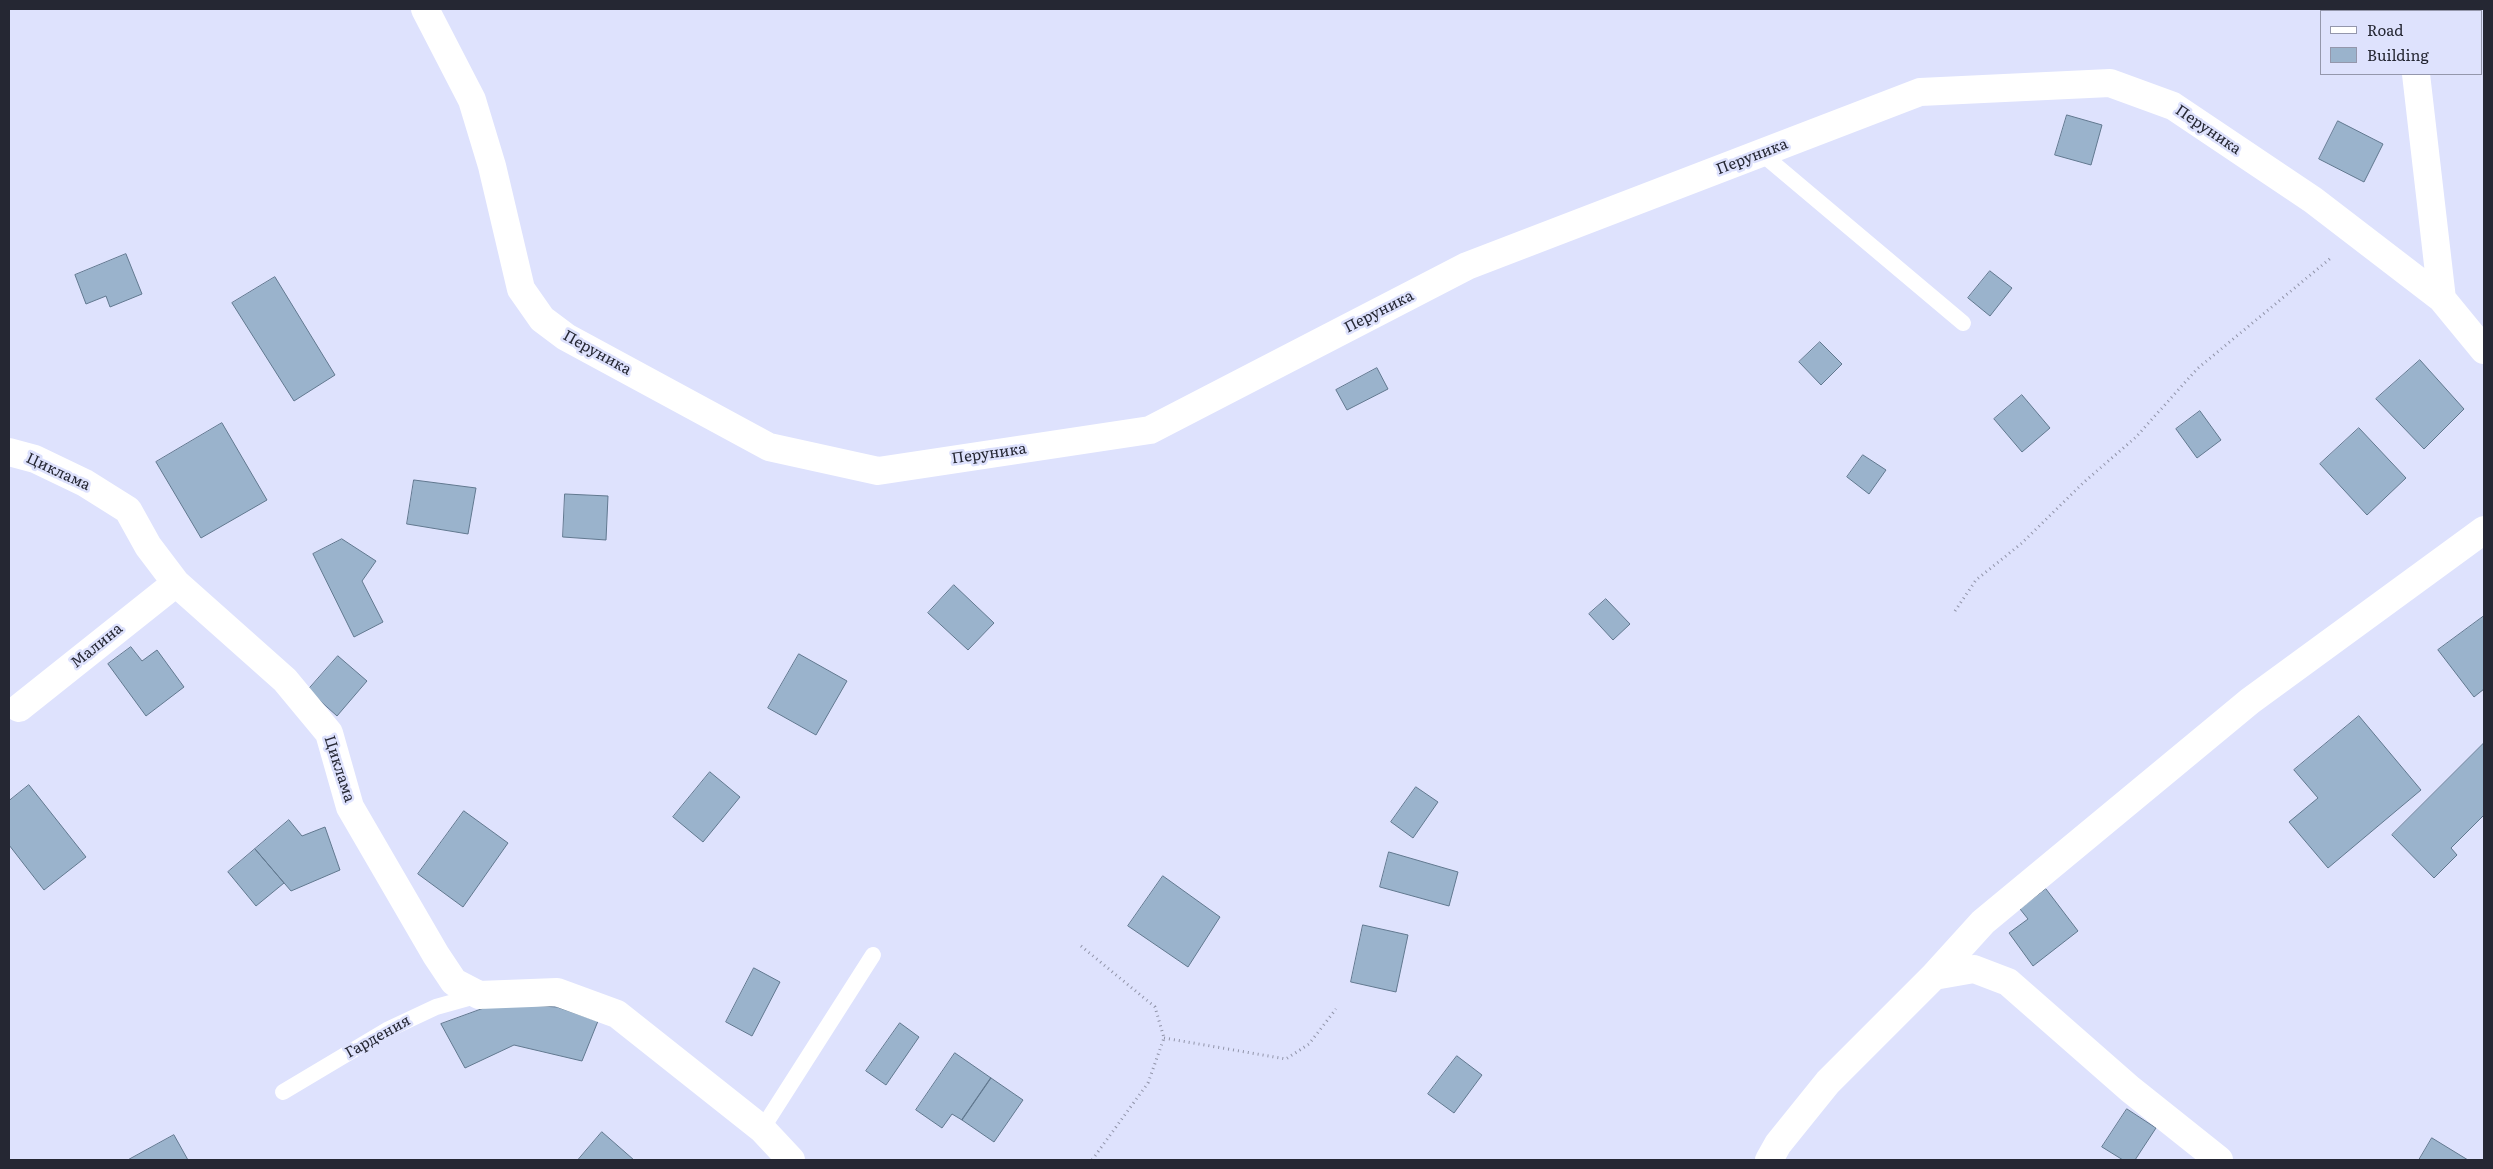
<!DOCTYPE html>
<meta charset="utf-8">
<style>
body{margin:0}
#map{position:relative;width:2493px;height:1169px;overflow:hidden;background:#dee2fd;font-family:Literata,serif}
canvas{display:block}
.frame{position:absolute;inset:0;border:10px solid #252733;pointer-events:none}
.legend{position:absolute;left:2320px;top:10px;width:162px;height:65px;box-sizing:border-box;background:#dee2fd;border:1px solid #9497ac;margin:0;padding:6px 9px;list-style:none;font-size:15px;color:#252733}
.legend li{display:flex;align-items:center;gap:10px;height:25px}
.legend b{width:25px;border:1px solid #9497ac}
</style>
<div id="map">
<canvas width="2493" height="1169"></canvas>
<div class="frame"></div>
<ul class="legend">
<li><b style="height:6px;background:#fff"></b>Road</li>
<li><b style="height:14px;background:#9ab3cc"></b>Building</li>
</ul>
</div>
<script>
const g = document.querySelector('canvas').getContext('2d');
g.lineJoin = 'round';
function fillPath(path, color) { g.fillStyle = color; g.fill(path, 'evenodd'); }
function trace(path, color, width, dash) { g.strokeStyle = color; g.lineWidth = width; g.lineCap = dash ? 'butt' : 'round'; g.setLineDash(dash || []); g.stroke(path); }
function label(font, color, halo, rows, align = 'center') {
  g.font = font + ' Literata,serif'; g.lineWidth = 5; g.setLineDash([]); g.textBaseline = 'middle'; g.strokeStyle = halo; g.fillStyle = color; for (const [text, x, y, turn = 0] of rows) {
    g.save(); g.translate(x, y); g.rotate((+turn || 0) * Math.PI / 180); g.textAlign = isNaN(turn) ? turn : align; if (halo) g.strokeText(text, 0, 0); g.fillText(text, 0, 0); g.restore();
  }
}
const building = new Path2D(`
 M2067,115l35,10 -11,40 -36,-10z
 M2338,121l45,23 -19,38 -45,-23z
 M126,254l16,40 -32,13 -4,-11 -20,8 -11,-29z
 M1990,271l22,17 -22,28 -22,-18z
 M275,277l60,98 -41,26 -62,-98z
 M1820,342l22,22 -21,21 -22,-23z
 M2420,360l44,49 -40,40 -48,-50z
 M1377,368l11,21 -41,21 -11,-20z
 M2022,395l28,33 -28,24 -28,-33z
 M2200,411l21,29 -24,18 -21,-29z
 M222,423l45,77 -66,38 -45,-76z
 M2359,428l47,50 -39,37 -47,-51z
 M1863,455l23,15 -17,24 -22,-17z
 M414,480l62,8 -8,46 -61,-10z
 M565,494l43,2 -2,44 -43,-3z
 M342,539l34,22 -14,20 21,41 -29,15 -41,-83z
 M954,585l40,38 -26,27 -40,-37z
 M1606,599l24,25 -17,16 -24,-26z
 M2484,616v73l-10,8 -36,-47z
 M131,647l11,14 15,-11 27,37 -38,29 -38,-52z
 M799,654l48,27 -31,54 -48,-27z
 M338,656l29,25 -30,35 -29,-26z
 M2359,716l62,74 -93,78 -39,-46 29,-24 -24,-28z
 M2484,743v72l-33,33 6,7 -23,23 -42,-43z
 M710,772l30,25 -37,45 -30,-25z
 M29,785l57,72 -42,33 -35,-45v-44z
 M1416,787l22,15 -25,36 -22,-16z
 M464,811l44,32 -45,64 -45,-33z
 M289,820l13,16 23,-9 15,43 -49,21 -36,-42z
 M255,849l29,34 -28,23 -28,-34z
 M1389,852l69,20 -9,34 -69,-19z
 M1163,876l57,41 -32,50 -60,-41z
 M2046,889l32,42 -45,35 -24,-33 19,-14 -8,-10z
 M1363,925l45,10 -12,57 -45,-10z
 M754,968l26,14 -28,54 -26,-14z
 M498,1003l59,4 41,14 -16,40 -68,-16 -49,23 -24,-44z
 M900,1023l19,14 -33,48 -20,-14z
 M955,1053l36,25 -29,42 -10,-6 -10,14 -26,-18z
 M1457,1056l25,19 -28,38 -26,-19z
 M991,1078l32,22 -29,42 -32,-22z
 M2127,1109l29,19 -21,32h-12l-21,-13z
 M602,1132l32,28h-56z
 M174,1135l14,25h-60z
 M2432,1138l36,22h-49z`);
fillPath(building, '#9ab3cc');
trace(building, '#61788f', 1);
trace(new Path2D(`
 M1955,611l21,-31 46,-37 61,-60 53,-46 61,-68 135,-112
 M1081,946l74,61 9,31 -16,45 -56,77
 M1164,1038l122,21 23,-15 27,-35`), '#9194a9', 3, [1, 4]);
trace(new Path2D(`
 M1761,153l202,170
 M283,1092l104,-62 49,-23 43,-12
 M762,1129l111,-174`), '#fff', 16);
trace(new Path2D(`
 M425,9l47,91 20,66 29,123 21,30 24,18 203,110 109,24 272,-41 317,-164 453,-174 190,-9 63,23 140,94 129,99 42,51
 M2409,9v2
 M2416,74l26,225
 M9,452l26,7 50,24 43,27 20,36 28,37 109,97 44,53 21,74 86,148 18,27 25,13 78,-3 60,22 145,115 29,31
 M19,708l157,-125
 M1934,976l49,-54 267,-221 234,-171
 M1769,1160l9,-16 50,-62 106,-106 40,-7 34,13 122,107 89,71`), '#fff', 28);
label('15px', '#252733', '#dee2fd', [
 ["Перуника",2208,130,34],
 ["Перуника",1752,157,-21],
 ["Перуника",1379,312,-27],
 ["Перуника",597,353,29],
 ["Перуника",989,454,-8],
 ["Циклама",58,472,25],
 ["Малина",97,646,-39],
 ["Циклама",339,769,72],
 ["Гардения",378,1037,-29]
]);
</script>
